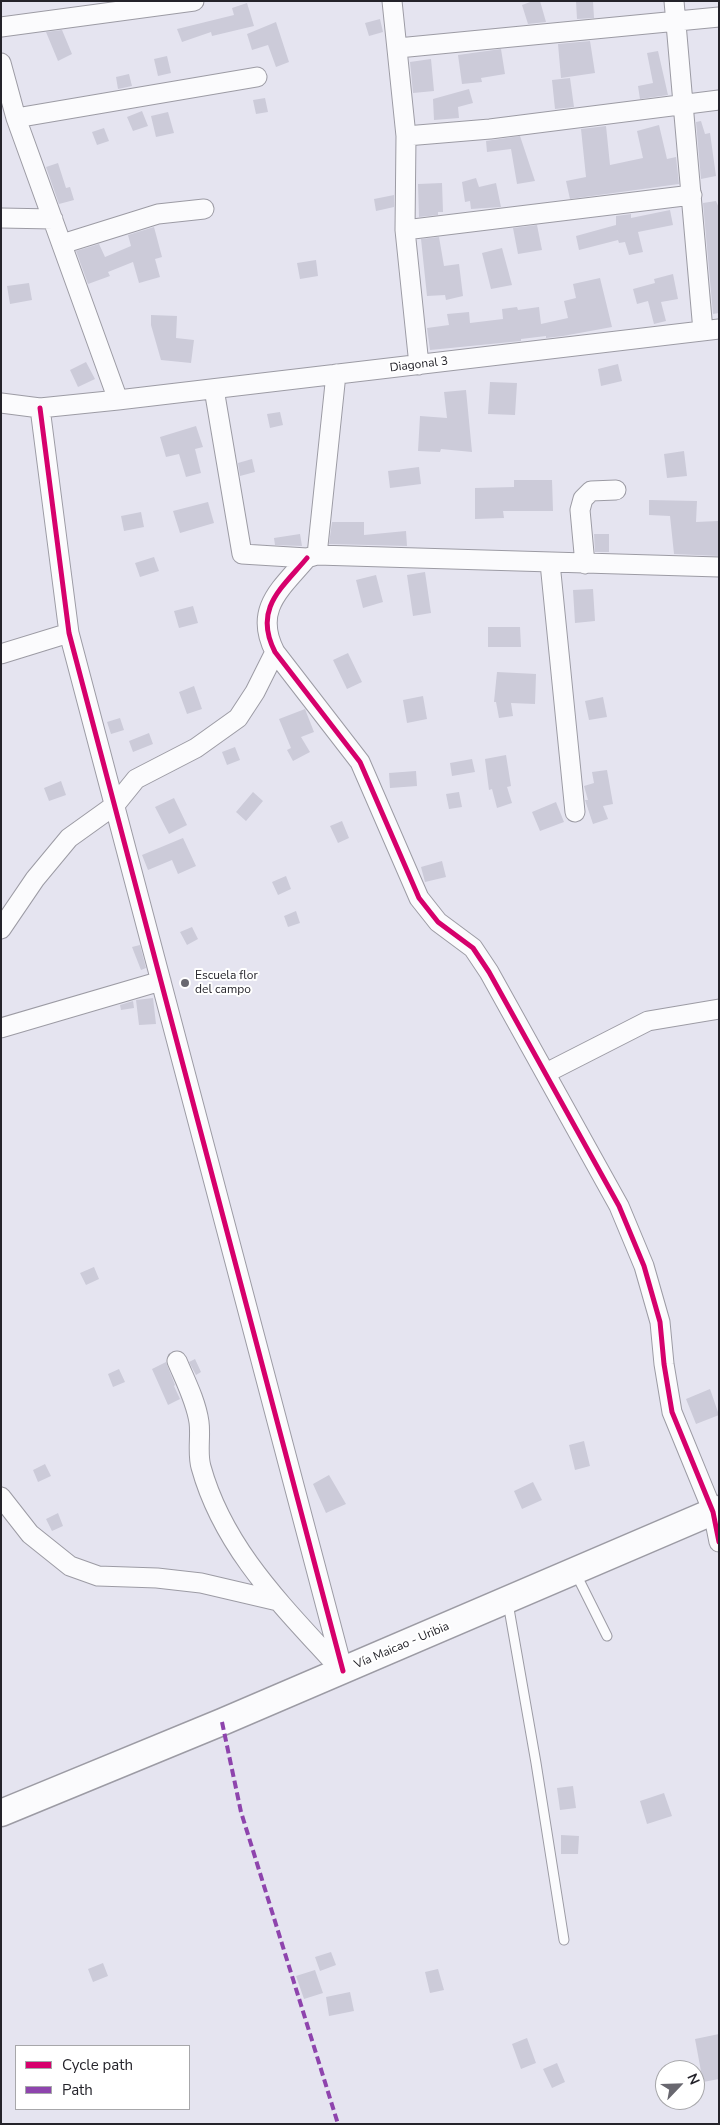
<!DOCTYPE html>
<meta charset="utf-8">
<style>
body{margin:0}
#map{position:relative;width:720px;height:2125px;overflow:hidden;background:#e5e4f0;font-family:"Nunito Sans",sans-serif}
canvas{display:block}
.frame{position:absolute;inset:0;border:2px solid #24232a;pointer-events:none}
.legend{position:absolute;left:15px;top:2045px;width:175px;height:65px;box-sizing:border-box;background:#fff;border:1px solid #a7a7aa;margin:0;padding:6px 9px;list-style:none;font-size:15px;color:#24232a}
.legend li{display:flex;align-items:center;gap:10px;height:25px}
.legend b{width:25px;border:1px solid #a7a7aa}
.north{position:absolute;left:655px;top:2060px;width:50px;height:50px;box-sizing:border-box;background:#fff;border:1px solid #a7a7aa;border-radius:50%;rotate:66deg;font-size:14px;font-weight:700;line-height:20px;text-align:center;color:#24232a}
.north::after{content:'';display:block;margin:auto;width:18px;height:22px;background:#68676f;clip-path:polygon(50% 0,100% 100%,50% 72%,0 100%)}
</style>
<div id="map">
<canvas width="720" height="2125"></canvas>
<div class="frame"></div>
<ul class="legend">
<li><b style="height:6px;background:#d6006c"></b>Cycle path</li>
<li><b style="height:6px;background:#8e44ad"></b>Path</li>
</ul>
<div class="north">N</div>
</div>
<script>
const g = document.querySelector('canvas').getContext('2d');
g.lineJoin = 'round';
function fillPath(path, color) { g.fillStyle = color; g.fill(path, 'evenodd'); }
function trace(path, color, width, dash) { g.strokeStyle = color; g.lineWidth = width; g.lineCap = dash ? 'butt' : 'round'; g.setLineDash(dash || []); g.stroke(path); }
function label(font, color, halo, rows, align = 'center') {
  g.font = font + ' "Nunito Sans",sans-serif'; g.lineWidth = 4; g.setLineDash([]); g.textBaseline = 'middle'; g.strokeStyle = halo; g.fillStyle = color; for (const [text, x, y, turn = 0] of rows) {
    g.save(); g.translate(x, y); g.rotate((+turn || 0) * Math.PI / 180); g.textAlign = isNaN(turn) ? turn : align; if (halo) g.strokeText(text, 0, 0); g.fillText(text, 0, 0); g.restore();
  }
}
fillPath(new Path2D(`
 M533,1h7l6,21 -18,2 -6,-19z
 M576,1h17l1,17 -17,1z
 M247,3l7,23 -42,10 -1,-4 -29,10 -5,-13 57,-14 -2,-7z
 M380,19l3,13 -14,4 -4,-13z
 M276,22l13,40 -13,5 -8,-22 -16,5 -5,-16z
 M62,30l10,24 -14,7 -12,-29z
 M590,41l5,32 -34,5 -3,-34z
 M501,49l4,25 -24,4 1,4 -20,2 -4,-29z
 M658,51l10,44 -28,4 -2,-13 15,-3 -6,-30z
 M167,56l4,17 -13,3 -4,-17z
 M431,59l3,32 -21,2 -3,-31z
 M129,74l3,12 -14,3 -2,-12z
 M570,78l4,29 -19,2 -3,-29z
 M469,89l4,14 -15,4 1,11 -25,2 -1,-21z
 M265,98l3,14 -12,2 -3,-14z
 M142,111l6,15 -15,5 -6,-14z
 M168,112l6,21 -18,4 -5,-21z
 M701,121l4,13 5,-1 6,43 -15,3 -5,-57z
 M659,125l8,34 9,-2 3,27 -109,15 -4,-18 20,-4 -5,-48 25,-3 4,39 33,-7 -6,-27z
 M104,128l5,13 -12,4 -5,-13z
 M520,136l15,45 -18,3 -6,-35 -24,3 -1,-11z
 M58,163l8,25 4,-1 4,13 -15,4 -13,-37z
 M476,178l3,9 17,-4 5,24 -30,2 -1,-8 -5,1 -3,-20z
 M442,183l1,29h-5v3l-19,2 -1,-33z
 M394,195v12l-18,4 -2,-12z
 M716,201l3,7v105l-6,1 -10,-111z
 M670,210l3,15 -35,7 5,20 -14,3 -4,-13 -6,1 -1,-3 -39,10 -3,-14 40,-11v-9l15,-2v4z
 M537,225l5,25 -24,4 -5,-26z
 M154,227l8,30 -7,2 5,18 -21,6 -6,-21 -25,10 2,4 -22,8 -12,-33 23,-7 6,13 26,-11 -3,-11z
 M439,237l5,29 15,-2 4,32 -17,4 -1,-5 -18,1 -6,-57z
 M502,248l10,37 -21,4 -9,-36z
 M316,260l2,16 -18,3 -3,-16z
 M673,274l5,25 -17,3 5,19 -12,3 -6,-23 -11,3 -4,-15 22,-6 -1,-4z
 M600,278l12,49 -49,9 -17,2v-2l-25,3v2l-91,9 -3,-22 22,-3 -2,-11 22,-2 1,11 33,-4 -1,-10 15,-2 1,3 21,-3 2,17 27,-6 -4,-17 12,-3 -3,-14z
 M29,283l3,17 -22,4 -3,-18z
 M151,315l26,1 -1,22 18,2 -3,23 -30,-3 -10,-35z
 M86,362l9,17 -17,8 -8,-17z
 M618,364l4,17 -21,5 -3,-17z
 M490,382l27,1 -2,32 -27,-1z
 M466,390l6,62 -31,-3 -1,3 -22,-1 2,-35 27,2 -3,-26z
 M280,412l3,13 -13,3 -3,-14z
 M196,426l7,21 -8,2 6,24 -15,4 -7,-23 -13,3 -6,-20z
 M684,451l3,25 -20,2 -3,-24z
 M252,459l3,13 -15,4 -2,-13z
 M419,467l2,17 -31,4 -2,-17z
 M514,480h38l1,31h-50l1,7 -29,1v-31l39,-1z
 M649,500l48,1 -1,21 22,-1 1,35 -45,-2 -4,-38 -21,-1z
 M208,502l6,21 -34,10 -7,-22z
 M141,512l3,15 -20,4 -3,-15z
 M332,522h32v13l42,-4 1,15 -78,-2z
 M300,534l2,12 -27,-1 -1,-7z
 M594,534h15v18h-14z
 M154,557l5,14 -19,6 -5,-14z
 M425,572l6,41 -18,3 -6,-41z
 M376,575l7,27 -20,6 -7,-28z
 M593,589l2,32 -20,2 -2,-33z
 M193,606l5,17 -19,5 -5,-17z
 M488,627h32l1,20h-33z
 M348,653l14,29 -15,7 -14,-29z
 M497,672l39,2 -1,30 -24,-1 2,13 -14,2 -3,-16h-2z
 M194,686l8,23 -15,5 -8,-22z
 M423,696l4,23 -20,4 -4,-23z
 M603,697l4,20 -18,3 -4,-19z
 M305,709l9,23 -13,5 9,15 -17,9 -6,-11 4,-2 -12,-29z
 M120,718l4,12 -13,4 -4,-12z
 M149,733l4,11 -20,8 -4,-11z
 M235,747l5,13 -13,5 -5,-13z
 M506,755l5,31 -4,1 5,16 -15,5 -5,-19 -3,1 -4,-31z
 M472,759l3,13 -23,4 -2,-13z
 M607,770l6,34 -10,2 5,13 -15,5 -8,-24h3l-4,-14 10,-3 -2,-11z
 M416,771l1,15 -27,2 -1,-15z
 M61,781l5,14 -17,6 -5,-13z
 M253,792l10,9 -17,20 -10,-9z
 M459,792l3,15 -13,2 -3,-15z
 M174,798l13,27 -18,9 -14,-27z
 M556,802l8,20 -24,9 -8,-19z
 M342,821l7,17 -11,5 -8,-17z
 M183,838l13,28 -18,8 -6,-14 -24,10 -6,-15z
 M442,861l4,16 -21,5 -4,-15z
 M286,876l5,13 -13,6 -6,-13z
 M296,911l4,12 -12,4 -4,-11z
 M192,927l6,12 -11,6 -7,-13z
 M140,945l6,23 -5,2 -9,-23z
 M153,998l3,26 -17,1 -3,-25z
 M133,1001l1,7 -13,2 -1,-5z
 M94,1267l5,12 -13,6 -6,-12z
 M195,1359l6,13 -5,3 -7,-13z
 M166,1362l9,23 -1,1 6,13 -12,6 -16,-36z
 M119,1369l6,13 -12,5 -5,-13z
 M710,1389l9,26 -23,9 -10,-25z
 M584,1441l6,25 -15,4 -6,-25z
 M45,1464l6,12 -13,6 -5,-12z
 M329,1475l17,29 -20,9 -13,-29z
 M533,1482l9,18 -20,9 -8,-18z
 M58,1513l5,13 -11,5 -6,-12z
 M573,1786l3,22 -16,2 -3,-22z
 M664,1793l8,23 -25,8 -7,-23z
 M561,1835l18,1 -1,18h-17z
 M331,1952l5,13 -16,6 -5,-14z
 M103,1963l5,13 -15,6 -5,-13z
 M438,1969l6,21 -14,3 -5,-21z
 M315,1970l8,23 -19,6 -8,-23z
 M350,1992l4,19 -25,5 -3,-19z
 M719,2034v45l-16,3 -8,-43z
 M527,2038l9,25 -15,6 -9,-25z
 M557,2063l8,19 -13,6 -9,-19z`), '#cccbd9');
const lane = new Path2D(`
 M576,1574l31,62
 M508,1603l28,160 28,177`);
const street = new Path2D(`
 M392,1l14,135 -1,94 14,135
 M674,1l29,330
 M1,27l193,-26
 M398,48l321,-31
 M1,63l15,55 102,282
 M16,118l241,-41
 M406,136l84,-7 229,-29
 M1,218l52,1
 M405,230l287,-35
 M62,244l96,-30 46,-5
 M214,389l28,165 65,4 10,-3 402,12
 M1,403l39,5 78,-8 601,-71
 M40,408l29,225 274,1038
 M317,555l19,-181
 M307,558c-26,31 -54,51 -32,94l85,110 59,136 19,24 35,26 16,24 130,234 25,60 16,56 4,42 8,48 41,100 6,30
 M550,563l25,249
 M585,564l-5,-54 3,-11 8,-8 25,-1
 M1,654l68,-21
 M1,929l34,-50 34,-41 46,-33 21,-26 60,-31 42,-30 17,-26 20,-40
 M1,1028l160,-47
 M546,1073l102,-52 71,-12
 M177,1361c8,19 19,40 22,61 2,14 -2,31 2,45 23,83 83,140 139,202
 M1,1497l29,37 40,32 28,10 59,2 44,5 77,18`);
const secondary = new Path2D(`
 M1,1813l221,-91 497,-213`);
trace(lane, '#9c9ba4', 11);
trace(street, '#9c9ba4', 21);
trace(secondary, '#9c9ba4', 29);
trace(lane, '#fbfbfd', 9);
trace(street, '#fbfbfd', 19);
trace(secondary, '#fbfbfd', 26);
trace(new Path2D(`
 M222,1722l19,90 97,312`), '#8e44ad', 4, [8, 4]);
trace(new Path2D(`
 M40,408l29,225 274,1038
 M307,558c-26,31 -54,51 -32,94l85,110 59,136 19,24 35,26 16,24 130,234 25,60 16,56 4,42 8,48 41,100 6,30`), '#d6006c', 5);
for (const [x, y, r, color] of [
 [185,983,5,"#68676f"]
]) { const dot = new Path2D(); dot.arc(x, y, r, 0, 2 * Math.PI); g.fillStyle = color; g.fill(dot); trace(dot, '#fff', 2); }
label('12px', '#24232a', '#fff', [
 ["Diagonal 3",419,365,-7],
 ["Vía Maicao - Uribia",402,1646,-23]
]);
label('12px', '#24232a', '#fff', [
 ["Escuela flor",195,976],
 ["del campo",195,990]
], 'left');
</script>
